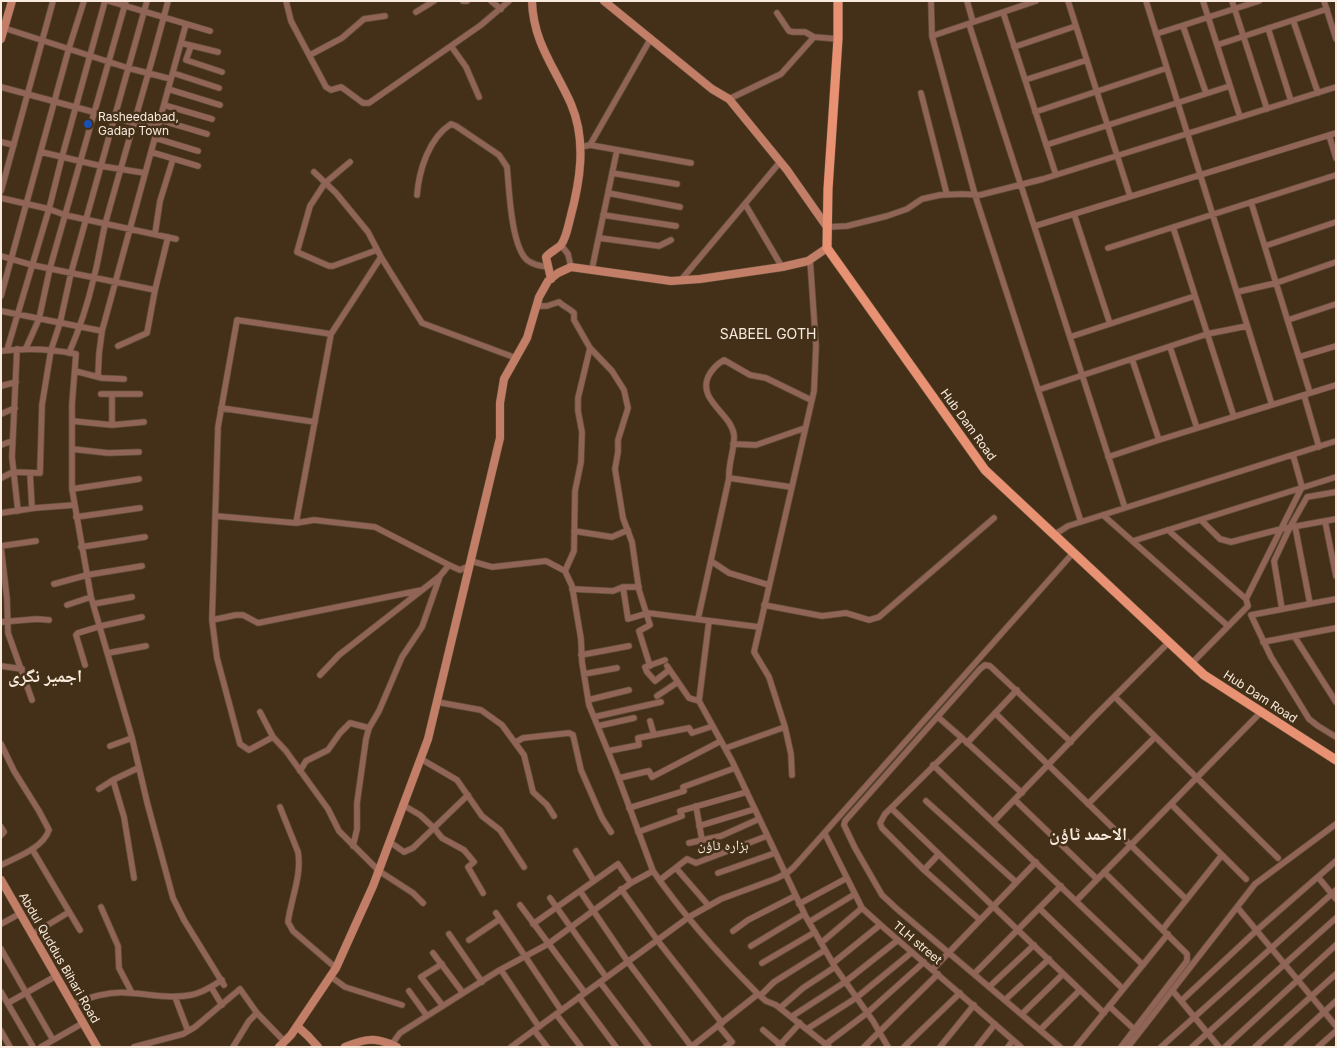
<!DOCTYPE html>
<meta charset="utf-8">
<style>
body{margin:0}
#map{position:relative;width:1337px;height:1048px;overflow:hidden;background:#443018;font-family:Inter,sans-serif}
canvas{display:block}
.frame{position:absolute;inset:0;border:2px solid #f8ebdd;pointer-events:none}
</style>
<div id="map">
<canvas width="1337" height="1048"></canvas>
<div class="frame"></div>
</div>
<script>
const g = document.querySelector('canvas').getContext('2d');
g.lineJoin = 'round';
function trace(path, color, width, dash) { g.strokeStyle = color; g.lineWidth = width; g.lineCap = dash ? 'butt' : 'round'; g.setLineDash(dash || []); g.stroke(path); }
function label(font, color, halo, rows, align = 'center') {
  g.font = font + ' Inter,"Noto Naskh Arabic",sans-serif'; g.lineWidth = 5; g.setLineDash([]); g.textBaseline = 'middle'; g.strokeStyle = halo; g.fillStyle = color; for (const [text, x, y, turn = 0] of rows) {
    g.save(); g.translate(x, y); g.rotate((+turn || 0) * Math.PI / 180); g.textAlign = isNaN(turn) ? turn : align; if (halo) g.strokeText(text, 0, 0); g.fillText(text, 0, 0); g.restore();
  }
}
const street = new Path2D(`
 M109,1l101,30
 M286,1l5,20 35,66 5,3 10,-3 3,2 19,14h6l112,-78 28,-24
 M463,1h4
 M491,1l10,8
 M931,1l1,35 43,159 106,327
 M967,1l6,21
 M1068,1l62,195
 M1146,1l126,404
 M1203,1l37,116
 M1232,1l35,108
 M1324,1l12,38
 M416,12l18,-11
 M1003,12l53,163
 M777,13l12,18 4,1h12l9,5 24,2
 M1293,20l25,73
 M969,24l156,484
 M1183,26l23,67
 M4,28l124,40 43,11
 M1268,28l23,73
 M1156,34l103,-33
 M932,36l104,-35
 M181,43l37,9
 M1217,45l110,-36
 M191,46l-5,14 36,12
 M451,46l15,21 13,30
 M1014,47l62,-21
 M310,55l32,-17 22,-19 21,-3
 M173,73l46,15
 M1025,80l62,-20
 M1,87l133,36 24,4
 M168,89l52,16
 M921,93l26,102
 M729,99l52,-25 33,-37
 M164,105l48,14
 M1035,112l132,-44
 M160,120l47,14
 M1329,135l7,23
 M155,138l43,13
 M1,142l13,3
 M590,145l101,18
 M1046,145l184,-59
 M581,147l9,-2 61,-107
 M41,152l60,14 44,7
 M151,152l47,14
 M350,162l-25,21 -15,23 -13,46 32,14h4l44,-16
 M314,172l22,21 32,39 13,25 41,66 94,35
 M612,173l65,11
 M1,191l52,-190
 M608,193l72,14
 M417,195c2,-25 12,-57 34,-71l5,2 43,29 8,12c2,21 4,79 20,93 6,5 13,6 21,7
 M1,198l48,11 16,6 111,24
 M1251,202l59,191
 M745,204l37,63
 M1074,214l36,110
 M603,215l73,11
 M1035,226l301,-93
 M827,227l20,-1 40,-10 20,-7 15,-10 18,-4 22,-1 18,1 63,-16 293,-92
 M1173,227l61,190
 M155,234l5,-33 13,-42
 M599,238l60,8 12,-6
 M561,245l7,9 3,13
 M1265,246l71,-24
 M1108,248l228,-73
 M1,256l31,9 123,25
 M592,269l25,-119
 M681,280l99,-118
 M1237,292l39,-9 60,-21
 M1,296l68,-248 15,-47
 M537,306h10l12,-4c5,5 10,6 15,11v7l16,28 22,23 12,19 4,18 -10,32v12l-3,17 8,49 9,24 7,48 11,35 -11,6 11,35
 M1,311l101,20
 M1288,320l48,-16
 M1070,337l125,-41
 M118,346l29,-13 8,-43 13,-53
 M1170,347l27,81
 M26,348l13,-29 11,-51 76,-267
 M590,348l-12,50v13l4,21 -1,30 -6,29 -1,60 -9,20 7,15 9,53 1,23 7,43 27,66 37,100c31,45 67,85 105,123l8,7 10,4 53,42
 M17,349l-5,108 6,54
 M7,350l42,-141 13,-52 43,-156
 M1,351c26,-3 50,-2 75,3l-4,50v85l19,108 41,141 15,64 26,96 11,22 40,65
 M69,353c11,-25 19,-50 25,-76 5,-18 7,-37 12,-56 20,-73 43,-146 62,-220
 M1299,357l37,-11
 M1132,359l27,81
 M75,371l27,7 22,1
 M98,377l1,-23 3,-23 84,-307
 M1,386l15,-4
 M1038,390l169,-56 40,-8
 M101,394h39
 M1304,395l15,52
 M221,408l94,14
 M1,414l14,-6
 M72,421l40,4 32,-3
 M112,425v-30
 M733,444l23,1 49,-17
 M1,445l11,-4
 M72,449l36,4 31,-1
 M1108,457l51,-17 177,-55
 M30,473l2,35
 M1,478l12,-6 27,1 2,-68 9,-55 9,-27 11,-50 76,-272
 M791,487l-62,-9c-1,-15 6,-29 5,-43 -3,-22 -36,-34 -26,-58 4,-8 9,-13 16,-17l26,15 16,3 45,22
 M72,489l67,-10
 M1,513l34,-5 39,-3
 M1103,515l125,111
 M216,516l80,7 18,-3 61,7 74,38
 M76,517l64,-9
 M1201,520l19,19 11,3 50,-13 55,-10
 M1325,521l11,55
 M296,523l35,-189 50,-77
 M1295,526l15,78
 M1168,530l78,69
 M574,531l38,6 16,-7
 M1054,535l14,-9 268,-85
 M1133,541l203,-64
 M1,546l35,-5
 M1,547l6,52 1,34 24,67
 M81,547l64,-10
 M471,561l21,6 54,-6 19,10
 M711,561l18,12 40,12
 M54,584l33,-9 55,-9
 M623,587l5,32 20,-6 111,14
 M572,589l41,2 10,-4h16
 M1336,599l-85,16 20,42 38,62 9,7 18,11
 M93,604l39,-7
 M67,605l24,-8
 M764,605l58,11 24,-3 23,7 10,-3 115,-99
 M1282,609l-8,-48 16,-34 17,-30 29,-5
 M698,619l31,-141
 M212,620l24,-5h7l15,8 164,-33
 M709,621l-10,80 33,60 74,156 29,50 38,54 15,26
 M1,622l36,-3 12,1
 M1294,636l42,66
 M1263,642l73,-14
 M108,653l38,-7
 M581,655l48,-9
 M665,660l-20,7 2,5 8,9 14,-11
 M1191,664l57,-58 -2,-7 56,-112 -9,-32
 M85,665l-9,-30 2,-2 23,-7 41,-9
 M1,666l21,3
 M667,666l22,32 10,3
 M584,674l33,-6
 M320,675l19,-20 101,-79
 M657,696l21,-14
 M1115,697l163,161
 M588,700l41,-10
 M437,702l44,8 21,15 22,30 9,37 14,13 7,11
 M260,712l13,25 13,14 42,58 11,22 40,40 34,22 10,10
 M995,713l191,186
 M594,717l67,-15
 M938,717l24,21
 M650,721l4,14
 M598,726l36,-8
 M273,737l-24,13 -9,-6 -23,-86 -5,-38 6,-193 19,-107 94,14
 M516,742l7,-4 46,-5 4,2 8,35 21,48 9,14
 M967,743l50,-53
 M1,744l13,27 25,40 10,19c-6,18 -32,27 -48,35
 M110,746l22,-8
 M726,748l59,-21
 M608,751l31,-6 -1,-7 51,-10 3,5 21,-7
 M421,759l36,21 25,36 18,14 24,37
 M933,765l210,200
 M300,771l6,-10 22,-11 12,-17 10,-10 19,5
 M792,775l-1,-21 -6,-27 -16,-50 -15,-25 60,-261 2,-45 -6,-87
 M619,778l30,-7 3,6 69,-36
 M113,780l11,37 10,61
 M99,789l14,-9 25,-12
 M1015,800l82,79
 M926,801l90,81
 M1088,804l67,-67
 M1171,804l75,75
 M403,805l17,10 14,13 8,10 22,12 10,12 -6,5 15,26
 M696,806l6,34
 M280,807l18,45c4,24 -7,46 -10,70l5,9 43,37
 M629,808l55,-17 -1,-4 52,-19
 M891,808l213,205
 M994,821l99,-103 75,-75
 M699,826l56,-17
 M1,827l3,5 -3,3
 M638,832l44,-16 -2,-5 67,-19
 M825,834l37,74 21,19 138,120
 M390,842l14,10 9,-4 55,-53
 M689,843l32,-7 38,-17
 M353,846l4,-17v-26l9,-64 3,-11 10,-17 23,-54 20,-30 18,-51 9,-11 11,5 9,-4
 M32,849l48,81
 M576,851l18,30
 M676,868l33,38
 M924,870l15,-16
 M1104,872l83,82v7l-66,86
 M718,873l57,-20
 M1318,877l18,22
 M660,880l27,-21 9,4 71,-27
 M621,889l37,52 64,82
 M580,891l48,71 63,84
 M550,898l56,79
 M1076,901l185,-189
 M799,904l48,-26
 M520,905l65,88
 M101,907l17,39 1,22 13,25
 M1237,907l99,119
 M1039,908l84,81
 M496,913l65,97
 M980,920l-56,-50 -42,-42 -2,-5 5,-9 77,-76 60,55
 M809,922l46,-28
 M1,924l20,-11
 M533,924l85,-60 13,19
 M1163,929l59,-74
 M733,931l15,-11 47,-24
 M33,934l36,-22
 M449,934l33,48
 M469,940l31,-21
 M821,943l41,-35
 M751,946l53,-32
 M1,949l52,91
 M433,953l30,40
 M762,963l53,-31
 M833,963l47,-38
 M442,964l-21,13 22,29
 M933,969l103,-107
 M501,970l38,57
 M974,974l87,-88
 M330,976l15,11 57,18
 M600,982l49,65
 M211,987l11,18
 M989,987l45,-42
 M1172,990l47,57
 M409,991l18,25
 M1,992l32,55
 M760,996l14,-14 51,-32
 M175,997l13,34
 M579,997l37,50
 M1005,1000l44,-41
 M1181,1001l76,-71 79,-69
 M8,1003l48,-27
 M73,1004c17,-7 37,-13 56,-11 21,1 41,6 62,2 11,-2 22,-9 31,-15
 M1109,1006l26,24
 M780,1008l23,-20 32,-21
 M556,1014l25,33
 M1022,1014l41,-40
 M791,1017l54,-35 53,-42
 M718,1025l14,17 -7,5
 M807,1029l49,-31 56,-46
 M534,1030l13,17
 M763,1030l20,17
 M1040,1030l40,-40
 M1,1031l9,16
 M392,1044l8,-11 98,-62 50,-27 83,-61 22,-12
 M826,1044l41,-31 57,-51
 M41,1047l42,-24
 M134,1047l49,-13 12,-7 45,-38 17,24 27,28
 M233,1047l16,-26 8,-8
 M511,1047l178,-130 32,-18 54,-20 12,-6 7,-6 279,-314
 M691,1047l67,-53
 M778,1047l22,-24
 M864,1047l74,-73
 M904,1047l56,-54
 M940,1047l34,-42
 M977,1047l18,-23
 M1008,1047l5,-7
 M1060,1047l-163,-138 -15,-14 -27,-47 -11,-23 1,-4 135,-152 5,-4 5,1 81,76
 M1076,1047l92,-113
 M1128,1047l127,-163 81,-60
 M1161,1047l175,-157
 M1192,1047l144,-129
 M1225,1047l111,-102
 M1255,1047l81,-73
 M1286,1047l50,-46
 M1318,1047l18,-16`);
const secondary = new Path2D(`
 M532,1c1,41 23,67 39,103 16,37 9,78 -1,115 -2,8 -4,19 -9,26 -4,4 -11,7 -15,12l5,22
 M604,1l108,88 17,10 58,71 40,57
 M1,39l11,-38
 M1,880l96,167
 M297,1026l11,10 10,11
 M279,1047l12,-12 45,-67 37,-82 55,-147 72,-301v-35l4,-24 23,-41 12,-41 9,-16 10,-8 13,-6 100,14 29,-2 82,-12 26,-6 19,-13
 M345,1047c21,-9 31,-10 52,0`);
const primary = new Path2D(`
 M838,1v38l-10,150 -1,59 158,222 219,205 132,85`);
trace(street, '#614e38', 7);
trace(secondary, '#614e38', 9);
trace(primary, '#614e38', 10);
trace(street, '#906456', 5.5);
trace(secondary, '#c27e67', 8);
trace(primary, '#e99173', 9);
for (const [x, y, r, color] of [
 [88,124,5,"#1a4fb4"]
]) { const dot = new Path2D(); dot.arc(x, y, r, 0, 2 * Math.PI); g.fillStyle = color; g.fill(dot); trace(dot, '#443018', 2); }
label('12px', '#f8ebdd', '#443018', [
 ["Rasheedabad,",98,117],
 ["Gadap Town",98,131]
], 'left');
label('12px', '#f8ebdd', '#443018', [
 ["Hub Dam Road",968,425,54],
 ["Hub Dam Road",1260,697,33],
 ["TLH street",917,943,40],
 ["Abdul Quddus Bihari Road",59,958,60]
]);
label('14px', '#f8ebdd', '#443018', [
 ["SABEEL GOTH",768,335],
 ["ہزارہ ٹاؤن",723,846]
]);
label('bold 18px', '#f8ebdd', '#443018', [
 ["اجمیر نگری",45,677],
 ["الاحمد ٹاؤن",1088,835]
]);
</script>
